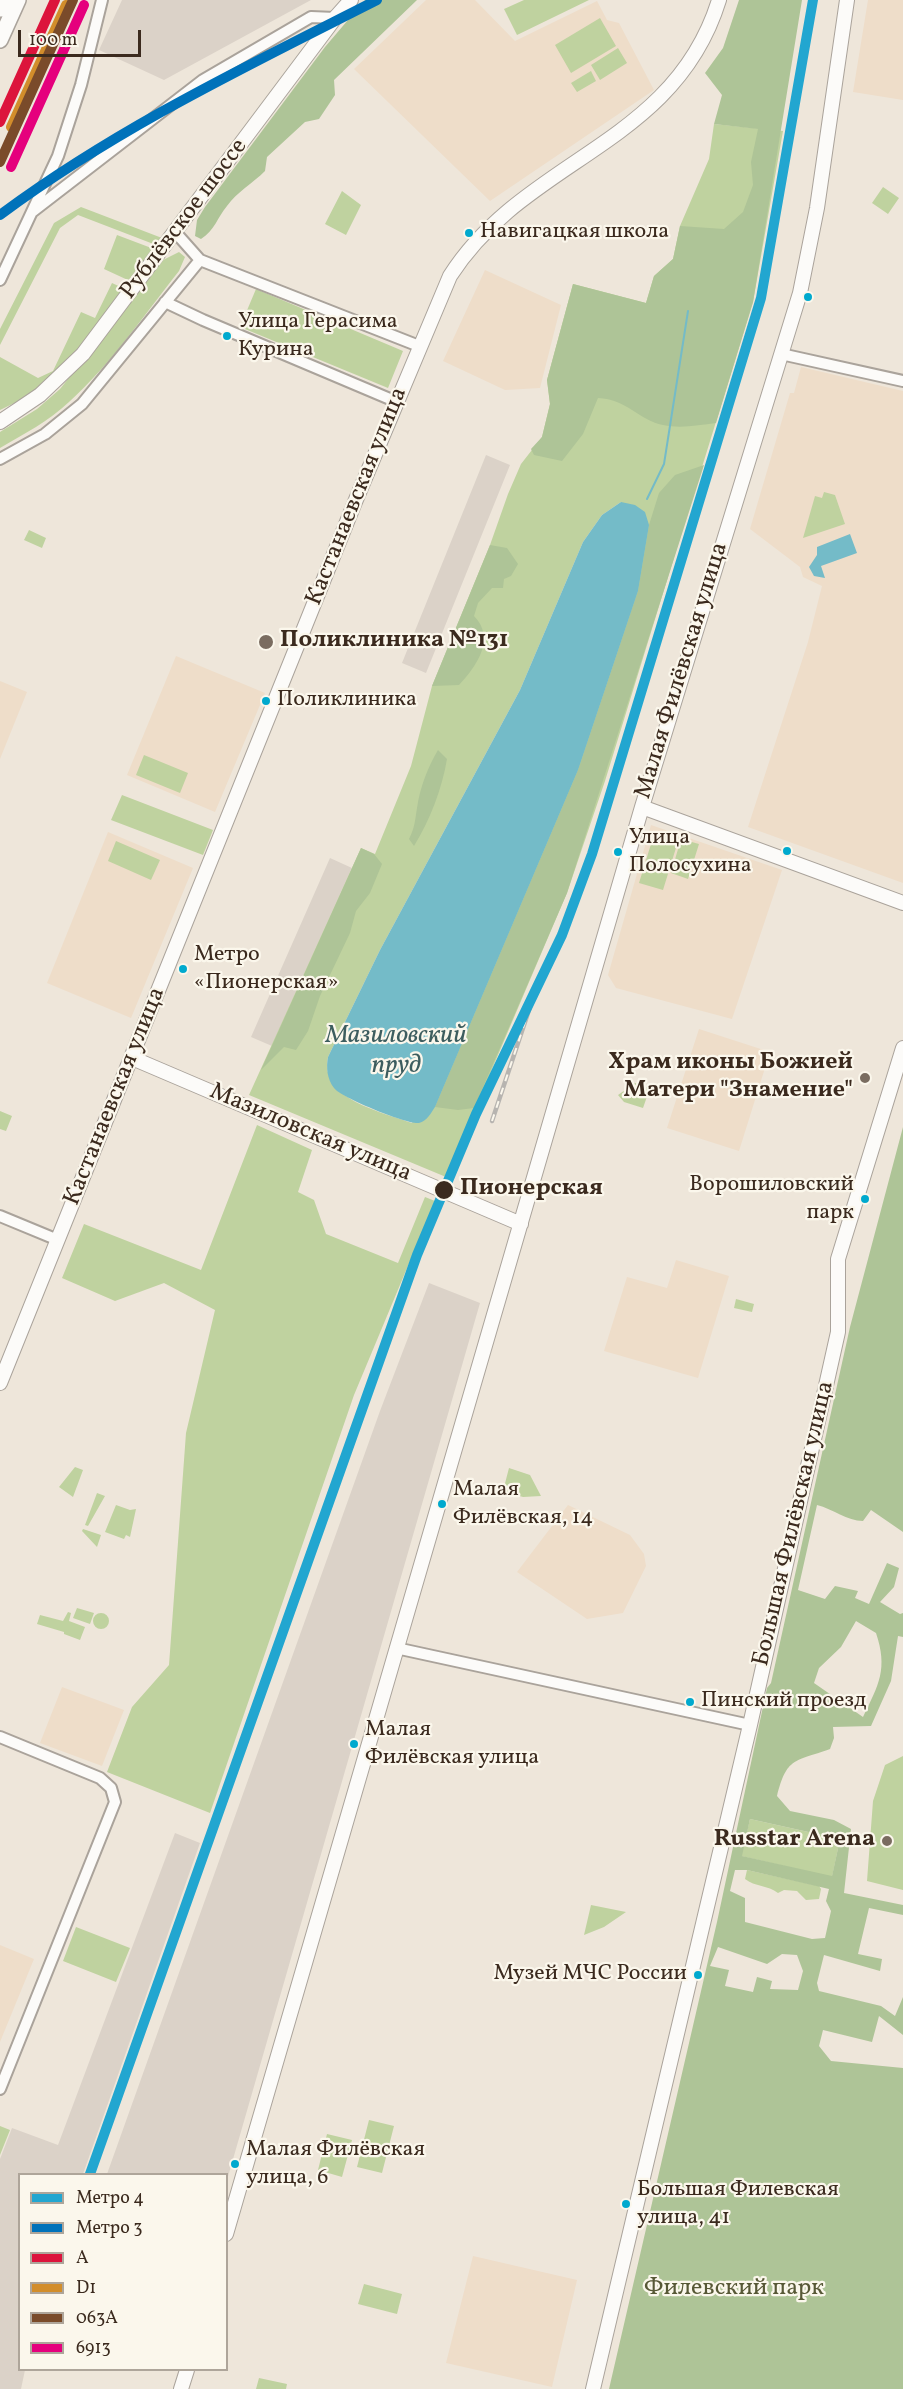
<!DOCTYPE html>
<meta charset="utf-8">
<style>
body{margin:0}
#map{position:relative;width:903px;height:2389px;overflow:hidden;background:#eee6da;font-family:Vollkorn,serif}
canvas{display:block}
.legend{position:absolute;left:18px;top:2173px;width:210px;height:198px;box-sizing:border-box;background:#fbf7ec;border:2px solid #aea59a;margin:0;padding:8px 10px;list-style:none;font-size:18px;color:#3b2a1e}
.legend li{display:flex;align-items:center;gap:12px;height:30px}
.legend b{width:30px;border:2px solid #aea59a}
.scale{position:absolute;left:18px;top:30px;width:123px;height:27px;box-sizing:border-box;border:3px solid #3b2a1e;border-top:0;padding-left:8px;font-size:18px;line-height:21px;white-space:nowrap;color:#3b2a1e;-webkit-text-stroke:4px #fbf7ec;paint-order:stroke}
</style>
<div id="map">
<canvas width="903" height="2389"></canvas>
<ul class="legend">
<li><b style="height:8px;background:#22a6d0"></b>Метро 4</li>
<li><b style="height:8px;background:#0072ba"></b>Метро 3</li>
<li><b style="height:8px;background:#dc143c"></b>A</li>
<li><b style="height:8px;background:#d28d2b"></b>D1</li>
<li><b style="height:8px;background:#7a4b2a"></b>063А</li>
<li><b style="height:8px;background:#e5007d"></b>6913</li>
</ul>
<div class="scale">100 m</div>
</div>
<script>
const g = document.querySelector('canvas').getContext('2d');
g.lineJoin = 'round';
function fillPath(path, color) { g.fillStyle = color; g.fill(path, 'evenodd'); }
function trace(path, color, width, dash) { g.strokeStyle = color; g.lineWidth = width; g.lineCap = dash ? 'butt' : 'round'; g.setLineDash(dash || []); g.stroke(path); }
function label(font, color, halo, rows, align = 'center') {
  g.font = font + ' Vollkorn,serif'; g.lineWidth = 4.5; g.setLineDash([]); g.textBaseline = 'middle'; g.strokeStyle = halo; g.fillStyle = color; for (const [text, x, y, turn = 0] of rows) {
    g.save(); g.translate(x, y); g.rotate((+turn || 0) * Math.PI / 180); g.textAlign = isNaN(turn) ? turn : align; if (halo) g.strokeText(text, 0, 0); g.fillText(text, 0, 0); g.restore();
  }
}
fillPath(new Path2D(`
 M426,0h49l40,41 82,-40 10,19 12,3 35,67 -164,111 -136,-132z
 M868,0h35v100l-50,-8z
 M485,270l76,35 -21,83 -35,2 -62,-29z
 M801,367l102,24v492l-155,-56 60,-185 14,-56 -19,-9 -3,-10 -50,-38 40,-136h4z
 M176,656l89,37 -50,119 -88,-37z
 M0,681l27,11 -27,67z
 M651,825l131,45 -50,149 -116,-31 -8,-13z
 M108,832l85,36 -62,150 -84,-35z
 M699,1029l71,23 -31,99 -72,-23z
 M676,1260l53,16 -31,102 -94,-27 23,-74 40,11z
 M568,1505l62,30 14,19 2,12 -23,47 -36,6 -70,-47z
 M62,1687l62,23 -22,56 -62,-23z
 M0,1945l34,14 -34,83z
 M473,2256l104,24 -25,107 -106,-24z`), '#eeddc9');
fillPath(new Path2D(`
 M122,0h189l-147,80 -65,-30z
 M486,455l24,10 -84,208 -24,-10z
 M330,858l22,10 -80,178 -21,-9z
 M429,1283l51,20 -253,877 -1,-6h-119l273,-763z
 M175,1833l25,10 -117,331h-63v196h5l-4,19h-21v-230l12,-31 46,17z`), '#dbd2c8');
fillPath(new Path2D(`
 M524,0h65l-72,35 -13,-26z
 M600,18l16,28 -45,27 -16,-28z
 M618,48l9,15 -27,17 -9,-15z
 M591,71l5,10 -19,11 -6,-9z
 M714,124l69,7 -30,171 -148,479 -38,112 -121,284 -197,-82 112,-247 14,6 36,-88 21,-80 58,-141 18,-51 13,-30 21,-27 8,-33 -3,-24 26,-96 73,19 8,-27 19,-17 7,-33 29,-67zM621,502l-209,621c-30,-11 -93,-24 -84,-66l52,-107 140,-260 63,-148 19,-27z
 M883,187l16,11 -11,16 -16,-11z
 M342,191l19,14 -15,30 -21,-11z
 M81,207l81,31 -6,7 -78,-30 -18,13 -60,117v-16l54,-106z
 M117,235l37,14 -24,32 -26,-12z
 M179,252l6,5 -6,14c-35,44 -68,93 -110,131 -20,19 -45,32 -69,46v-16l37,-23 23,-20 103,-129z
 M112,283l13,6 -52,67 -40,38 -33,16v-53l38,21 15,-7 28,-59 14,6z
 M256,289l147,62 -15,37 -148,-61z
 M824,492l11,3 10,29 -42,14 12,-42 7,2z
 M29,530l17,8 -4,10 -18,-8z
 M144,755l44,18 -8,20 -44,-18z
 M122,795l91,35 -10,25 -92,-35z
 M655,831l24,7 -16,52 -24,-7z
 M681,839l18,5 -11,35 -17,-6z
 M116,841l44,19 -9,20 -43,-19z
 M635,1083l15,5 -7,20 -19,-6 -6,-7z
 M0,1111l12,5 -6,15 -6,-2z
 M257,1125l55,25 -14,42 16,8 12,34 72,29 27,-66 10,4 -81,194 -144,418 -103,-41 25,-65 37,-42 17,-232 29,-123 -51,-27 -49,18 -53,-23 22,-54 117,46z
 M736,1299l18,5 -2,8 -18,-4z
 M75,1467l8,3 -10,27 -14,-10z
 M509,1468l21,7 11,21 -18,1 -20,-6z
 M97,1493l8,3 -17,30 -3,-1z
 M116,1505l14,5 6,-1 -6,28 -4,-2 -2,4 -19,-7z
 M83,1529l18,6 -4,12 -15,-16z
 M77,1608l17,5 -4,11 -17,-6z
 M68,1612l3,1 -2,8 16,6 -5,13 -16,-6v-2l-27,-8 3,-9 23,6z
 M93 1621a8 8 0 1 1 16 0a8 8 0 1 1-16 0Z
 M903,1756v134l-36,-9 6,-80 12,-36z
 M750,1819l90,20 -8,38 -91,-21z
 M747,1870l72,16 2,3 -2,10 -13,1 -9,-9 -13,-1 -6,3c-10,-8 -23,-6 -33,-14z
 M591,1905l35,7 -22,15 -20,8z
 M76,1927l54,21 -14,34 -53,-21z
 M369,2120l25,6 -12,47 -25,-6z
 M0,2126l10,4 -10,25z
 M327,2134l25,6 -10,37 -24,-7z
 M364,2284l38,10 -5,20 -39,-10z
 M259,2378l28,6 -1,5h-30z`), '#bfd29f');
fillPath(new Path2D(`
 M365,0h52l-83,80 1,15 -16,24 -14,3 -38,35 -2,14c-12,12 -28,21 -38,35 -10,12 -12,24 -26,33l-6,-3 2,-16 8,-13 120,-160z
 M739,0h63l-49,302 -37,121c-17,2 -35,6 -53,2 -25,-5 -36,-26 -65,-27l-15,36 -21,27 -28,-6 -3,-6 11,-12 8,-33 -3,-24 26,-96 73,19 8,-27 19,-17 7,-33 44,3 19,-17 10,-27 -2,-23 7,-33 -44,-5 8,-29 -17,-22 18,-25z
 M704,465l-137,428 -93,215 -16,2 -23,-3 143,-337 60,-179 11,-66 10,-32 16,-18z
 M490,545l17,3 11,16 -7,12 -7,3 -1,9h-11l-14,15 -4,13c22,22 3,50 -15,69l-27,1z
 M438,750l9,9c-5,30 -17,61 -33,87l-5,-7c6,-12 6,-19 8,-31 3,-21 11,-41 21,-58z
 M361,848l13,6 8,10 -12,29 -14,18 -6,22 -30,63 -12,35 -12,19 -12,-3 -23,23z
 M903,1127v405l-32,-22 -8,11c-16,0 -30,-12 -46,-16l-19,85 27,9 10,-13 23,5 -3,7 14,6 18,-41 12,5 -5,19 -14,15 20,12 3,-1v24l-5,-1 -7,45 -20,45 -38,1 1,11 -4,11c-36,13 -43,8 -53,47l13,15 44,9 17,9 -7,64 59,12v10l-34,-7 -11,46 24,5 -2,12 -56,-16 -7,28 2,8 62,15 14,10 8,-19v38l-24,-19 -7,26 -49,-12 -4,16 12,15 72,7v321h-294l108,-467 50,-234 4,-5 79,-356zM856,1621l20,12c12,36 3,51 -13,84l-49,-34 5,-15 22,-21zM750,1819l90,20 -8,37 -90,-20zM735,1870h12l82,19 -3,12 5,10 -6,27 -13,1 -67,-17v-24l-15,-7zM718,1947l49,17 15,-10 15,1 6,16 -5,19 -28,-1 2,-8 -15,-4 -4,15 -28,-6 4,-16 -19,-4z`), '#aec497');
fillPath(new Path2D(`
 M621,502l14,3 10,7 4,13 -11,66 -60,179 -143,337c-4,6 -8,14 -16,16 -11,2 -79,-26 -85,-35 -7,-9 -8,-21 -6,-31l52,-107 140,-260 63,-148 19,-27z
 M850,534l7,19 -36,13 4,12 -11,-2 -5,-9 8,-12v-8z`), '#74bbc8');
trace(new Path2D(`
 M647,499l17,-35 24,-153`), '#74bbc8', 2);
const street = new Path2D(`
 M32,212l171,-132 108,-63 24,1
 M176,233l24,27 219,86
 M0,280l58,-124 23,-71 21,-85
 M165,302l38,18 194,82
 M781,354l122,27
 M0,459l45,-25 37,-30 118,-144
 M0,1216l58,24
 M396,1648l354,77
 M0,1737l100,41 11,10 4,14 -115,287`);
const secondary = new Path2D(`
 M0,422l40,-27 43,-41 252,-336 16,-18
 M642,807l261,96
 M132,1058l389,166
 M0,1383l355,-881 95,-226c76,-119 224,-130 269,-276
 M226,2234l416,-1427 158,-514 17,-85 30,-208
 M181,2389l6,-19
 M593,2389l157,-664 88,-393v-73l65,-211`);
const primary = new Path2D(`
 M0,9l4,-9
 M0,40l18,-40`);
trace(street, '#aaa39b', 14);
trace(secondary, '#aaa39b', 16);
trace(primary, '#aaa39b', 18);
trace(street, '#fcfbf9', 10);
trace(secondary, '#fcfbf9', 14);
trace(primary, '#fcfbf9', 15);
const rail = new Path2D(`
 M492,1121l40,-120`);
trace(rail, '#b7b4b0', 4.5);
trace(rail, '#fbf7ec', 2, [7]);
trace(new Path2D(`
 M0,122l55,-122`), '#dc143c', 10);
trace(new Path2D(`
 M11,127l55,-122`), '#d28d2b', 10);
trace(new Path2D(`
 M0,162l73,-162`), '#7a4b2a', 10);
trace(new Path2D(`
 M11,167l73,-162`), '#e5007d', 10);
trace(new Path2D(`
 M90,2174l327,-919 59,-141 86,-179 30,-81 169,-556 52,-298`), '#22a6d0', 10);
trace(new Path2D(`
 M0,215c117,-87 247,-149 377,-215`), '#0072ba', 10);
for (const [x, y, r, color] of [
 [469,233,5,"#00a9ce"],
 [808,297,5,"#00a9ce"],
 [227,336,5,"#00a9ce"],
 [266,642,8,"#7a6c60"],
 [266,701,5,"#00a9ce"],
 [787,851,5,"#00a9ce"],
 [618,852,5,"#00a9ce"],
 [183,969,5,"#00a9ce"],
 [865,1078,6,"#7a6c60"],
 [444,1190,10,"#3b2a1e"],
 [865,1199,5,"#00a9ce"],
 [442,1504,5,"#00a9ce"],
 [690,1702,5,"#00a9ce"],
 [354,1744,5,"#00a9ce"],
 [887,1841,6,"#7a6c60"],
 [698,1975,5,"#00a9ce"],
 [235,2164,5,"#00a9ce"],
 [626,2204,5,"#00a9ce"]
]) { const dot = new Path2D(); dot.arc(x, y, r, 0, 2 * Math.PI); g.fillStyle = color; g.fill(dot); trace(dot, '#fbf7ec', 2); }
label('22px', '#3b2a1e', '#fbf7ec', [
 ["Навигацкая школа",480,233],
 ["Улица Герасима",238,323],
 ["Курина",238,351],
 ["Поликлиника",277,701],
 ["Улица",629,839],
 ["Полосухина",629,867],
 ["Метро",194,956],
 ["«Пионерская»",194,984],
 ["Ворошиловский",854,1186,"right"],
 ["парк",854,1214,"right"],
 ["Малая",453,1491],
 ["Филёвская, 14",453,1519],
 ["Пинский проезд",701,1702],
 ["Малая",365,1731],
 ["Филёвская улица",365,1759],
 ["Музей МЧС России",687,1975,"right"],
 ["Малая Филёвская",246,2151],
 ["улица, 6",246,2179],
 ["Большая Филевская",637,2191],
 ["улица, 41",637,2219]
], 'left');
label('24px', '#3b2a1e', '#fbf7ec', [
 ["Рублёвское шоссе",185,220,-53],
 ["Кастанаевская улица",358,497,-68],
 ["Малая Филёвская улица",683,671,-73],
 ["Кастанаевская улица",116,1097,-68],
 ["Мазиловская улица",310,1134,23],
 ["Большая Филёвская улица",795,1524,-77]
]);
label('bold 24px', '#3b2a1e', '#fbf7ec', [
 ["Поликлиника №131",280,642,"left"],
 ["Храм иконы Божией",853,1064],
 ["Матери \"Знамение\"",853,1092],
 ["Russtar Arena",875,1841]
], 'right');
label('bold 24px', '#3b2a1e', '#fbf7ec', [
 ["Пионерская",460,1190]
], 'left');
label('24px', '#575836', '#fbf7ec', [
 ["Филевский парк",734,2290]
]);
label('italic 26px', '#3d5d5f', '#fbf7ec', [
 ["Мазиловский",396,1037],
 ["пруд",396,1067]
]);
</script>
